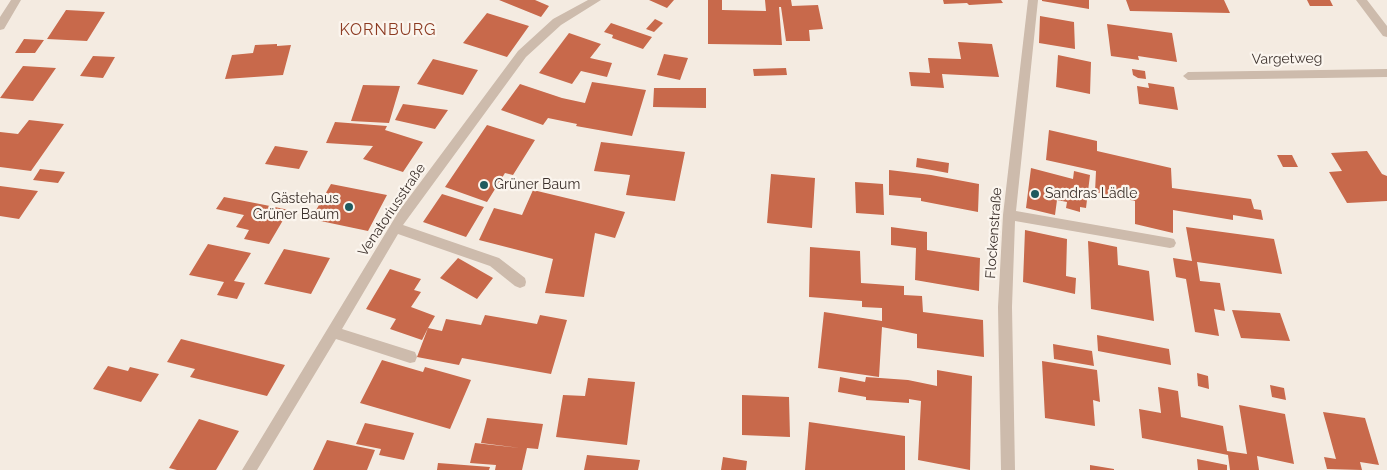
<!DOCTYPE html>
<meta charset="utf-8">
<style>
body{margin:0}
canvas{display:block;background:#f4ebe1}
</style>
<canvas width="1387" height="470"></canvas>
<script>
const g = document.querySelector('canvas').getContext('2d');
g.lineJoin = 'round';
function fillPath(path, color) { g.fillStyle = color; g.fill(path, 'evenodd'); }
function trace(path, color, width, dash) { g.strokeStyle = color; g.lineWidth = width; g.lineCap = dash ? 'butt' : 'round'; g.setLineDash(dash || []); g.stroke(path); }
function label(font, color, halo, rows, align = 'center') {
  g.font = font + ' Raleway,sans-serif'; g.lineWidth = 4.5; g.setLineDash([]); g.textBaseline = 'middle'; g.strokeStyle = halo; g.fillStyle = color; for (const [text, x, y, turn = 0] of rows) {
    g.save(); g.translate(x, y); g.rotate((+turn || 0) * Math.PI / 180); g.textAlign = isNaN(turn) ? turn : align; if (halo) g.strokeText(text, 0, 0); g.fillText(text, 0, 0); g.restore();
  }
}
fillPath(new Path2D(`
 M499,0h36l14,6 -8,11z
 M649,0h25l-7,8z
 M708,0h14v10l44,1 -1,-11h26l1,6 26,-1 5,24 -14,1 1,11h-24l-5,-34h-2l3,38 -74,-1z
 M943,0h58l2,3 -34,2 -2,-2 -23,1z
 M1042,0h47v9l-47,-8z
 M1126,0h98l6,13 -100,-2z
 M1307,0h23l3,6h-23z
 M66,10l39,2 -18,29 -40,-2z
 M487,13l42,13 -22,31 -44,-14z
 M1040,16l34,6 1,27 -36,-6z
 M655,19l8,4 -9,9 -8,-3z
 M611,23l41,14 -9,12 -31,-11 1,-3 -9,-3z
 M1107,24l65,9 5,29 -39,-6 1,4 -28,-4z
 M569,33l32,11 -11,14 22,5 -5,14 -26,-6 -9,13 -33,-11z
 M24,39l20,1 -9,13h-20z
 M958,42l34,2 7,33 -57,-3 2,14 -33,-2 -2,-14 21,1 -2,-15 33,1z
 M277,44v2l14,-1 -8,30 -58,4 7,-24 21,-2 2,-8z
 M664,54l24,4 -8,22 -23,-5z
 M1058,55l33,7 -1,32 -34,-7z
 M93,56l22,1 -12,21 -23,-2z
 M433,59l45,11 -15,25 -46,-11z
 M23,66l33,2 -23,33 -33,-3z
 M786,68l1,7 -33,1 -1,-7z
 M1132,69l13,2 1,8 -8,-1 -5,-3z
 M592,82l54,8 -14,46 -56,-10 1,-2 -29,-6 -5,7 -42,-15 19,-26 42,14 23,5z
 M1148,83l26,4 4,23 -39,-6 -2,-18 12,2z
 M363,85l37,1 -11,37 -38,-2z
 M654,88h52v20l-53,-1z
 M403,104l45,6 -13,19 -40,-9z
 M29,120l35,4 -33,47 -31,-4v-35l18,2z
 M335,122l52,4 -2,4 38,12 -20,30 -40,-13 10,-13 -47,-3z
 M487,125l48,15 -22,35 -8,-2 -18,29 -42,-15z
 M1049,130l48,11v10l74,17 1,20 79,11 3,10 7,1 2,10 -30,-5v5l-60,-10v23l-38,-9v-23l-40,-9 1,-21 -50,-11z
 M601,142l84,10 -10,49 -49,-6 4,-20 -36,-4z
 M275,146l33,5 -9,18 -34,-5z
 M1367,151l15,23 5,2v25l-40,2 -18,-31 13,-1 -11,-18z
 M1277,155h15l6,12h-15z
 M917,158l32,5 -1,10 -32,-6z
 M1031,168l42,11 1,-8 16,4 -4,33 -6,-1v5l-14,-4 1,-6 -10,-2 -2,15 -29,-7z
 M40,169l25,3 -7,11 -25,-3z
 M889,170l42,5 48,9 -1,28 -57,-11v-3l-32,-3z
 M771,174l44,4 -3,50 -45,-5z
 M855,182l28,2 1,31 -28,-2z
 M331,184l56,11 -19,36 -57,-12z
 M0,186l38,5 -19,28 -19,-3z
 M533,190l92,22 -10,26 -20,-5 -11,64 -39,-4 8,-34 -74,-19 15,-32 28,7z
 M442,194l42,13 -18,30 -43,-15z
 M224,197l41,8 24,5 -20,34 -25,-5 5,-9 -13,-3 8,-12 -28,-6z
 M891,227l36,5v18l53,8 -1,33 -64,-11 1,-32 -25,-3z
 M1186,227l88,12 8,35 -85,-12 3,19 20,2 5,28 -11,-2 5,27 -24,-4 -9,-53 -10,-2 -3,-19 19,3z
 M1025,230l42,9 -1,37 10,2 -1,16 -52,-12z
 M1088,241l29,6 1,18 31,6 5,50 -63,-12z
 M208,244l43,9 -17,28 11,2 -8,16 -20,-4 7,-13 -35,-7z
 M810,247l50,4 1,32 43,3v9l18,1 1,16 60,8 1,37 -67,-9v-14l-35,-7 -3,50 -61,-9 6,-56 58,9v-13l-20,-1v-6l-53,-4z
 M284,249l46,9 -19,36 -47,-10z
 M458,258l35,20 -16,21 -37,-21z
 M390,269l31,10 -7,11 7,2 -10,15 24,9 -7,12 14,3 4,-12 35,6 4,-10 52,9 3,-9 27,5 -16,54 -89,-16 -3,7 -42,-8 11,-29 -6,12 -32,-11 6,-10 -30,-10z
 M1232,310l48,3 10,28 -49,-3z
 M1097,335l72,14 2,16 -73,-14z
 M181,339l104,26 -18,31 -77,-19 5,-8 -28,-7z
 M1053,344l39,7 2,15 -40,-7z
 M382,360l41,12 2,-5 46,13 -21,49 -90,-26z
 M1042,361l55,9 3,32 -7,-2 2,26 -50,-8z
 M108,366l20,5 2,-4 29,7 -18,28 -48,-13z
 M937,370l35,6 -2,94 -52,-10 3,-59 -12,-2v4l-43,-3v-3l-28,-5 2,-15 25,5 1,-5 42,3 29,6z
 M1197,373l11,3 1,13 -11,-3z
 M588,378l47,4 -8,63 -71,-8 7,-42 22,1z
 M1270,385l14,3 2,12 -14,-3z
 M1158,387l20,4 3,26 42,9 4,25 20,3 -8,-49 46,9 9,50 -37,-8 2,14h-29l-2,-15 -86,-17 -3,-29 22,4z
 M742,395l47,2 1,40 -48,-2z
 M1323,412l42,6 14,47 -19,-3 2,8 -35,-1 -3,-12 12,2z
 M487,418l56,6 -5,25 -11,-1 -5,22h-27l1,-5 -26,-2 5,-20 45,5 -39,-5z
 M199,419l40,12 -23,39h-39l-8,-2z
 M809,422l96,14v34h-100z
 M365,423l49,10 -10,27 -25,-5 2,-6 -25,-5z
 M327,440l48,10 -8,20h-54z
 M587,455l53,5 -2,10h-54z
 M723,457l24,4 -1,9h-25z
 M1197,459l30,6v5h-29z
 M438,463l52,4 -1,3h-52z
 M1090,465l24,4v1h-24z`), '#c8694b');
fillPath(new Path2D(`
 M11,0h10l-17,29 -4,1v-13z
 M588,0h13l-40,25 -35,32 -123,168 96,33 26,20 1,4 -1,4 -5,2 -5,-2 -25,-20 -92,-32 -56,95 73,23 2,5 -2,5 -5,1 -74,-24 -79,131h-15l157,-259 119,-160 35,-32z
 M1028,0h10l-22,211 154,27 4,1 2,4 -2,4 -4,1 -155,-27 -3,86 3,163h-14l-3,-163 5,-92z
 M1356,0h11l20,26v11l-4,-1z
 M1387,69v8l-199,3 -5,-4 5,-4z`), '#cdbbac');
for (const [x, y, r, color] of [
 [484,185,5,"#1f5a5e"],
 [1035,194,5,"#1f5a5e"],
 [349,207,5,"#1f5a5e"]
]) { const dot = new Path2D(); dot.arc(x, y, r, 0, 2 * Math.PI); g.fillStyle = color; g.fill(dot); trace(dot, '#fbf5ee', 2); }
label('14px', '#3b302b', '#fbf5ee', [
 ["Vargetweg",1287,59,-1],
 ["Venatoriusstraße",392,210,-56],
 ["Flockenstraße",994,233,-86]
]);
label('14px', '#3b302b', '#fbf5ee', [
 ["Grüner Baum",494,185],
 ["Sandras Lädle",1045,194],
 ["Gästehaus",339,199,"right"],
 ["Grüner Baum",339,215,"right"]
], 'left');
g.letterSpacing = '1px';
label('16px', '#8c3b22', '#fbf5ee', [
 ["KORNBURG",388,30]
]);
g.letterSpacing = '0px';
</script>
